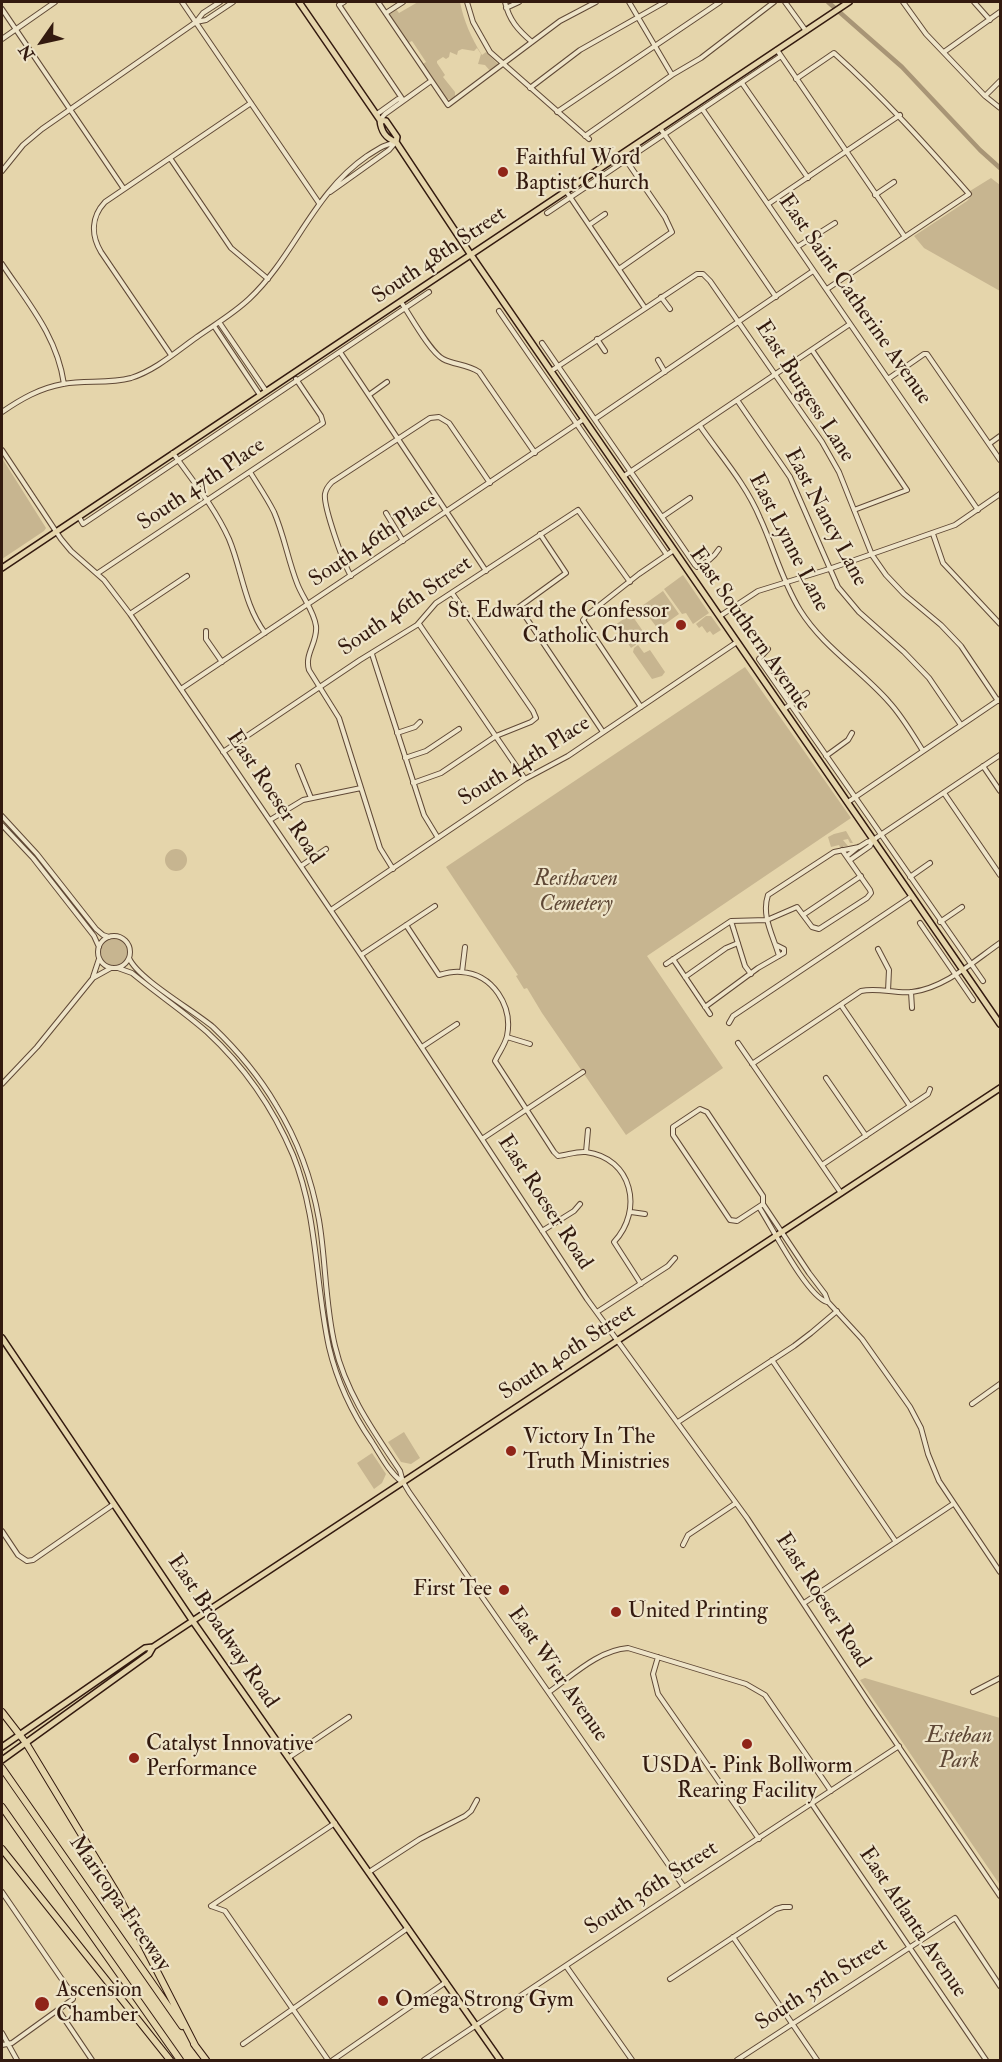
<!DOCTYPE html>
<style>
body{margin:0}
#map{position:relative;width:1002px;height:2062px;overflow:hidden;background:#e5d5ab;font-family:"IM FELL Double Pica",serif}
canvas{display:block}
.frame{position:absolute;inset:0;border:3px solid #331a0f;pointer-events:none}
.north{position:absolute;left:12px;top:12px;width:60px;height:60px;-webkit-text-stroke:4px #eee4c8;paint-order:stroke;rotate:236deg;font-size:16px;font-weight:700;line-height:24px;text-align:center;color:#331a0f}
.north::after{content:'';display:block;margin:auto;width:21px;height:27px;background:#331a0f;clip-path:polygon(50% 0,100% 100%,50% 72%,0 100%)}
</style>
<div id="map">
<canvas width="1002" height="2062"></canvas>
<div class="frame"></div>
<div class="north">N</div>
</div>
<script>
const g = document.querySelector('canvas').getContext('2d');
g.lineJoin = 'round';
function fillPath(path, color) { g.fillStyle = color; g.fill(path, 'evenodd'); }
function trace(path, color, width, dash) { g.strokeStyle = color; g.lineWidth = width; g.lineCap = dash ? 'butt' : 'round'; g.setLineDash(dash || []); g.stroke(path); }
function label(font, color, halo, rows, align = 'center') {
  g.font = font + ' "IM FELL Double Pica",serif'; g.lineWidth = 4.5; g.setLineDash([]); g.textBaseline = 'middle'; g.strokeStyle = halo; g.fillStyle = color; for (const [text, x, y, turn = 0] of rows) {
    g.save(); g.translate(x, y); g.rotate((+turn || 0) * Math.PI / 180); g.textAlign = isNaN(turn) ? turn : align; if (halo) g.strokeText(text, 0, 0); g.fillText(text, 0, 0); g.restore();
  }
}
fillPath(new Path2D(`
 M418,2h42c4,20 11,35 22,53l4,-3 13,13 -8,7 -6,-7 -7,-1 3,-10 -4,-6 -3,3 -12,-2 -4,2 -1,4 -7,-3 -1,5 -3,2 -3,-2 -6,4v2l8,12 -2,2 12,15v5l-4,3 -4,-1 -24,-35 3,-2 -14,-21 -4,2 -18,-27v-2l6,-5 3,4z
 M991,178l9,7v106l-76,-43 -10,-12 53,-35 3,-4v-6z
 M2,458l44,70 -2,3 -42,28z
 M683,575l26,38 -16,11 -7,-11 -4,1 -18,-25z
 M663,591l16,23 -21,15 -12,-16 -10,6 -4,-6z
 M631,614l16,23 -16,11 -16,-23z
 M706,616h5l10,14 -8,5 -3,-4 -3,2 -5,-7 -3,2 -3,-4z
 M638,645l6,8 6,-3 15,22 -3,4 -10,3 -19,-27 1,-4z
 M745,667l106,151 -204,138 76,112 -97,67 -84,-122 -15,-25 -3,1 -8,-13 2,-1 -72,-108z
 M846,831l7,12h-3l-2,-4 -5,1 5,6 -8,1 -1,-2 -8,2 -3,-10 6,-3z
 M165 860a11 11 0 1 1 22 0a11 11 0 1 1-22 0Z
 M101 952a13 13 0 1 1 26 0a13 13 0 1 1-26 0Z
 M404,1432l16,26 -9,6 -10,-2 -13,-20z
 M372,1453l14,21 -4,9 -8,6 -17,-26z
 M865,1678l135,40v167l-140,-205z`), '#c7b590');
trace(new Path2D(`
 M828,2l74,65 78,83 20,18`), '#a89576', 4.5);
const minor = new Path2D(`
 M182,2l137,201
 M344,2l-5,3 64,95
 M378,2l70,103 112,-84 36,-19
 M467,2l6,20 17,30 99,87
 M505,2c4,18 13,28 27,40
 M629,2l43,73
 M785,2l21,29
 M903,2l23,32 59,62 15,12
 M974,2l16,18
 M506,8l13,-6
 M2,9l122,180
 M386,13l17,-11
 M196,22l10,-2 27,-18
 M2,39l53,-37
 M777,50l128,187
 M944,52l56,-40
 M796,79l38,-26c49,44 92,92 135,141l-142,95
 M742,83l66,95
 M530,88l50,-38 85,-48
 M985,96l15,-15
 M703,110l275,400
 M557,112l163,-110
 M377,114l21,-15 4,1
 M380,120l5,-6 46,-33
 M660,128l116,169
 M585,136l87,-61 29,-17 73,-56
 M170,158l61,90 37,31
 M2,171l21,-26 19,-16 154,-107 7,-9 17,-11
 M566,191l79,117
 M330,192l59,-42 6,-7
 M875,195l19,-13
 M768,204l132,-89
 M547,213l234,-157
 M589,225l16,-11
 M797,247l38,-24
 M2,264c26,39 55,72 62,120
 M619,269l53,-37 -7,-15 -39,-57
 M661,297l9,12
 M401,302c9,13 29,50 42,57 11,6 24,5 36,13l56,81
 M499,311l168,244
 M219,322l47,69
 M214,326l46,69
 M597,339l8,12
 M542,343l153,222 2,2c10,-4 17,-10 22,-18
 M812,350l95,140 -53,20
 M340,352l146,219
 M171,355l-70,-103c-10,-17 -10,-35 4,-50l146,-99
 M658,360l7,12
 M551,371l146,-97h6l7,7 112,161 17,30 33,83 14,20 18,19 37,31 20,21 37,55
 M888,379l36,-25h3l73,106
 M369,395l18,-13
 M737,400l53,77 48,110 21,25 45,40 25,26 32,47
 M2,412c19,-13 38,-24 61,-28 23,-4 46,0 68,-6 25,-8 46,-27 66,-41 17,-12 36,-23 52,-38 46,-43 63,-105 118,-143 10,-6 17,-12 28,-13
 M595,419l218,-148
 M700,426c20,29 46,58 60,92 14,30 22,63 40,92 23,37 61,60 89,92 13,14 24,33 34,49
 M989,444l11,-8
 M2,450l59,89 10,12 33,29 26,34 231,341 226,344 160,219 122,185 131,193
 M173,453c20,28 42,55 56,86 13,31 15,66 36,94
 M250,472c8,13 17,26 24,40 10,23 14,48 23,71 5,14 17,28 19,43 2,16 -12,28 -7,44l30,48 41,130 13,21
 M624,476l226,-152
 M386,513l17,28
 M79,517l4,7 346,-232
 M662,517l28,-19
 M540,534l26,39 -47,34 84,125
 M933,534l10,29 57,61
 M98,573l225,-150 -2,-7 -25,-37
 M351,576c-7,-11 -28,-70 -26,-82 1,-6 4,-9 7,-12l98,-64 9,-1 10,6 41,60
 M130,614l57,-38
 M720,616l38,-25 71,-22 126,-44 45,-31
 M419,624l106,155
 M206,631v8l16,23
 M768,649l-9,10 224,322
 M372,654l52,161 14,23
 M181,689l403,-270
 M641,707l-58,-87 4,-5 52,-41 35,-24
 M784,709l23,-16
 M397,733l18,-6 5,-5
 M223,752l137,-92 57,-35 19,-22 142,-93 52,72
 M826,756l22,-16 4,-7
 M405,758l21,-7 33,-22
 M298,766l13,32
 M983,766l17,25
 M413,783l28,-10 55,-37 35,-14 5,-4 -3,-7 -81,-118
 M944,793l56,82
 M848,802l152,-103
 M2,816l35,38 59,75 7,6 6,2
 M270,820l33,-20 58,-12
 M2,825l31,33 61,78 5,11
 M847,856l11,-9
 M850,860l20,-14 3,-6
 M301,866l25,-17
 M910,877l20,-14
 M331,910l194,-131 43,-23 169,-114
 M803,915l58,-39
 M731,921l14,45 6,8
 M940,922l22,-15
 M920,923l53,77
 M406,925l33,50c7,-2 15,-4 22,-3 32,2 52,34 46,64 -2,9 -8,16 -12,25l59,91 4,4c10,-1 18,-5 28,-4 46,6 58,58 28,90l27,42
 M98 952a16 16 0 1 1 32 0a16 16 0 1 1-32 0Z
 M878,949l11,21 -1,21
 M361,955l74,-49
 M779,956c-6,-21 -18,-40 -11,-61l66,-43 25,-5 8,-5 6,-2 127,-85
 M129,958c9,21 64,52 84,69 24,23 46,49 63,78 21,34 36,75 43,115 7,41 6,85 16,126 11,47 39,86 65,125l3,11 6,10 275,395
 M673,959l37,55
 M666,964l65,-43 36,-1 30,-13 15,20 7,2 48,-31 4,-5 -1,-3 -28,-40
 M118,968l14,5c24,20 51,38 75,59 37,34 66,76 86,123 25,62 22,128 36,192 8,34 23,66 43,95 9,14 17,30 30,40
 M462,972l3,-25
 M93,977l6,-18
 M685,977l41,-29 12,-5
 M911,992l1,16
 M841,1005l69,101
 M705,1007l53,-39 26,-15v-4l-8,-4
 M729,1023l4,-7 179,-120
 M507,1037l23,7
 M738,1043l103,150
 M422,1047l35,-23
 M752,1064l109,-73c17,-4 34,3 51,1 33,-4 62,-31 88,-49
 M826,1078l40,58
 M2,1084l35,-37 56,-69 18,-10
 M700,1109l7,3 56,84v8l-26,17 -7,-1 -57,-85v-8z
 M482,1139l101,-67
 M586,1152l2,-22
 M822,1165l106,-71 2,-5
 M763,1204l46,69 16,21 3,8 34,37 48,68 11,21 7,26 11,27 61,91
 M759,1207c13,20 48,89 68,95
 M631,1212l14,2
 M542,1231l32,-20 6,-7
 M597,1312l71,-46 7,-8
 M772,1360l124,182
 M972,1404l28,-20
 M678,1422l116,-76 17,-13 26,-22
 M2,1531l16,24 9,6 6,-1 81,-56
 M683,1545l5,-10 48,-32
 M804,1603l149,-99
 M658,1657l-5,17 5,20 101,145
 M549,1692c24,-17 50,-42 79,-44l118,36 19,11 66,96
 M973,1692l27,-14
 M288,1758l61,-41
 M812,1804l174,256
 M369,1872l51,-33 45,-23 6,-5 6,-11
 M2,1892l70,102 1,5 -61,44 -10,2
 M211,1906l14,5 103,149
 M211,1906l124,-83
 M733,1937l84,123
 M566,1966l66,94
 M670,1979l106,-70 7,-2h7
 M59,2011l33,49
 M2,2033l15,27
 M243,2044l165,-116
 M333,2060l113,-78
 M424,2060l260,-173 215,-141
 M737,2060l218,-142 45,68`);
const major = new Path2D(`
 M299,2l81,118c1,11 5,18 16,22
 M380,120l6,1 11,16 -1,5 75,113 529,769
 M2,568l847,-566
 M2,1338l190,282 308,440
 M2,1747l143,-99 8,-1 847,-559
 M2,1760l147,-106 4,-7`);
const highway = new Path2D(`
 M2,1712l24,31 92,152 78,152
 M2,1768l180,258
 M2,1807l178,253
 M2,1849l168,211
 M194,2044l12,16`);
trace(minor, '#604936', 6);
trace(major, '#331a0f', 8);
trace(highway, '#331a0f', 8);
trace(minor, '#eee4c8', 4);
trace(major, '#e5d5ab', 5);
trace(highway, '#e5d5ab', 6);
for (const [x, y, r, color] of [
 [503,172,6,"#8f2418"],
 [681,625,6,"#8f2418"],
 [511,1451,6,"#8f2418"],
 [504,1590,6,"#8f2418"],
 [616,1612,6,"#8f2418"],
 [747,1744,6,"#8f2418"],
 [134,1758,6,"#8f2418"],
 [383,2001,6,"#8f2418"],
 [42,2004,8,"#8f2418"]
]) { const dot = new Path2D(); dot.arc(x, y, r, 0, 2 * Math.PI); g.fillStyle = color; g.fill(dot); trace(dot, '#eee4c8', 2); }
label('22px', '#331a0f', '#eee4c8', [
 ["Faithful Word",515,159],
 ["Baptist Church",515,184],
 ["St. Edward the Confessor",669,612,"right"],
 ["Catholic Church",669,637,"right"],
 ["Victory In The",523,1438],
 ["Truth Ministries",523,1463],
 ["First Tee",492,1590,"right"],
 ["United Printing",628,1612],
 ["Catalyst Innovative",146,1745],
 ["Performance",146,1770],
 ["USDA - Pink Bollworm",747,1767,"center"],
 ["Rearing Facility",747,1792,"center"],
 ["Ascension",56,1991],
 ["Chamber",56,2016],
 ["Omega Strong Gym",395,2001]
], 'left');
label('22px', '#331a0f', '#eee4c8', [
 ["South 48th Street",440,256,-34],
 ["East Saint Catherine Avenue",854,300,55],
 ["East Burgess Lane",804,392,57],
 ["South 47th Place",202,485,-34],
 ["East Nancy Lane",825,518,62],
 ["South 46th Place",374,541,-34],
 ["East Lynne Lane",788,543,63],
 ["South 46th Street",406,607,-35],
 ["East Southern Avenue",749,630,55],
 ["South 44th Place",525,762,-32],
 ["East Roeser Road",274,798,56],
 ["East Roeser Road",544,1203,57],
 ["South 40th Street",568,1353,-33],
 ["East Roeser Road",822,1601,57],
 ["East Broadway Road",222,1632,56],
 ["East Wier Avenue",557,1675,55],
 ["South 36th Street",652,1889,-33],
 ["Maricopa Freeway",119,1904,55],
 ["East Atlanta Avenue",912,1923,56],
 ["South 35th Street",822,1985,-33]
]);
label('italic 22px', '#5f4836', '#eee4c8', [
 ["Resthaven",576,880],
 ["Cemetery",576,905],
 ["Esteban",959,1737],
 ["Park",959,1762]
]);
</script>
